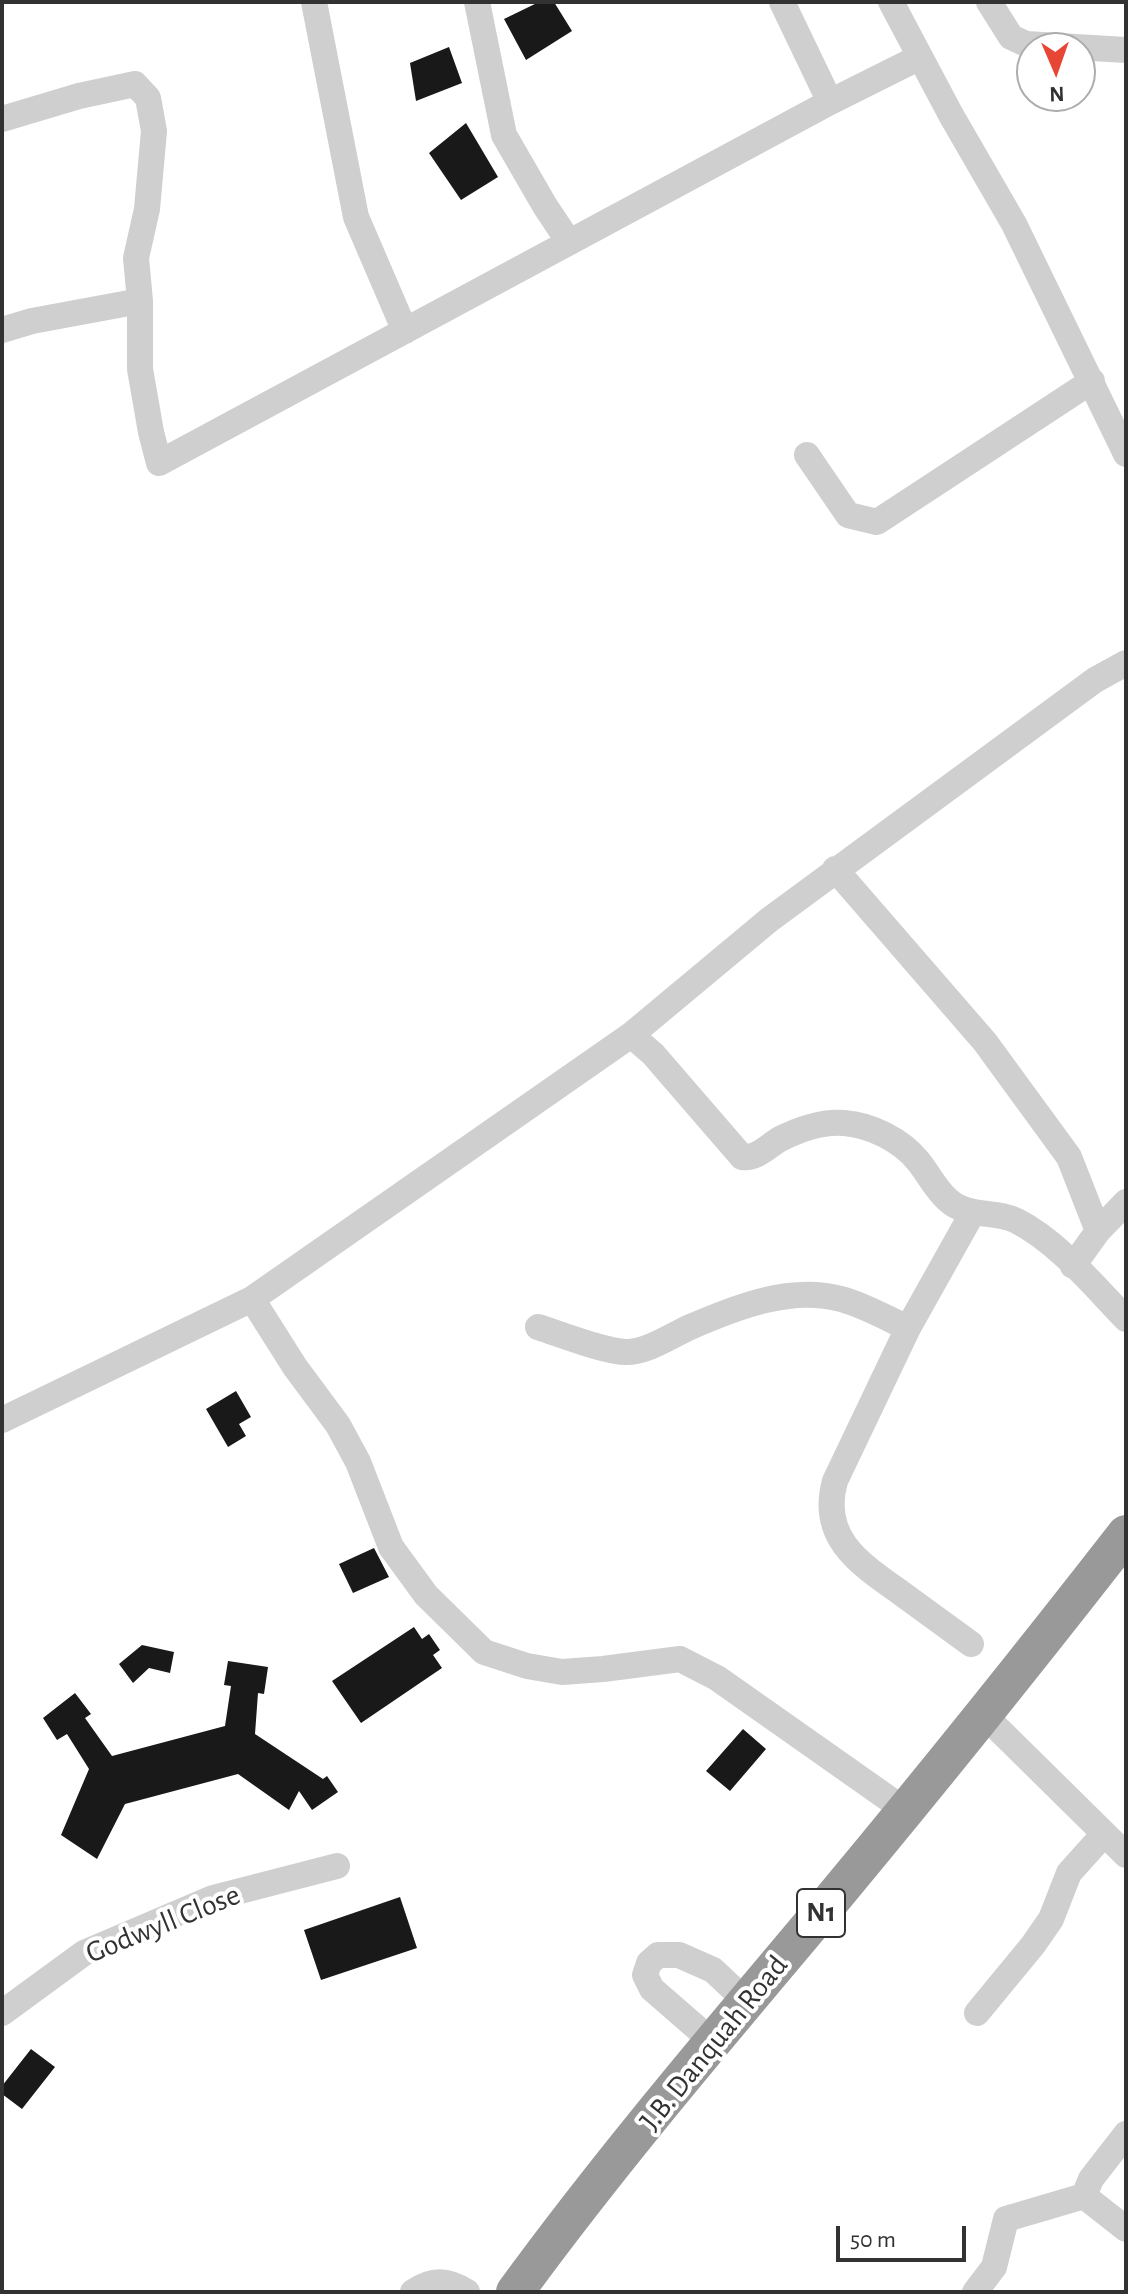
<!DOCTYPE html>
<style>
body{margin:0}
#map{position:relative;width:1128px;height:2294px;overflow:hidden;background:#fff;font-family:"Alegreya Sans",sans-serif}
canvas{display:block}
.frame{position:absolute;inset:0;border:4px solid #323232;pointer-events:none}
.north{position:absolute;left:1016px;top:32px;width:80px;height:80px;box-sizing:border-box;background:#fff;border:2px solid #adadad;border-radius:50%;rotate:178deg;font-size:22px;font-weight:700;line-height:32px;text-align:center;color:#323232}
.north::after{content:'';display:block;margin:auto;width:28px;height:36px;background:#e84635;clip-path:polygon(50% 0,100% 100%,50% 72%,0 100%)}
.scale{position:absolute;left:836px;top:2226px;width:130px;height:36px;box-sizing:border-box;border:4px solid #323232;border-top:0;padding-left:10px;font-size:24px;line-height:28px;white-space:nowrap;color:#323232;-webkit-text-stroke:6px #fff;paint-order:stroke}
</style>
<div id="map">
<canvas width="1128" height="2294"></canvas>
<div class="frame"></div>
<div class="north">N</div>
<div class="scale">50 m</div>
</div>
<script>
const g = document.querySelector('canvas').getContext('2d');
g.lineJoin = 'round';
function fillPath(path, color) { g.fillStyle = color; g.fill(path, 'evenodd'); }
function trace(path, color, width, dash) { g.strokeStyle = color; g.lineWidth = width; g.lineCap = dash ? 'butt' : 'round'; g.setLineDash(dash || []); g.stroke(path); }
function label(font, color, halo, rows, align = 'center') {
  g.font = font + ' "Alegreya Sans",sans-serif'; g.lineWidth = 8; g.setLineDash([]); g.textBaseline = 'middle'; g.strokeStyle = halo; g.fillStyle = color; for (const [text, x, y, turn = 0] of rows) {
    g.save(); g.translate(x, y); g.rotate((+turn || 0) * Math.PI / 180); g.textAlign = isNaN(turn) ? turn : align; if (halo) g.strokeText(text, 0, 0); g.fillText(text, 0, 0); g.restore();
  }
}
fillPath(new Path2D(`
 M539,2h15l18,29 -46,29 -22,-41z
 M449,47l13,36 -46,18 -6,-38z
 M466,123l32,54 -37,23 -32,-47z
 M236,1391l15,26 -12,7 7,12 -18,11 -22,-38z
 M374,1548l15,29 -36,16 -14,-29z
 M414,1627l8,12 7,-5 11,16 -7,5 9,13 -81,55 -29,-42z
 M142,1645l32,7 -4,21 -21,-5 -16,15 -14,-19z
 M228,1661l40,6 -4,27 -6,-1 -3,41 68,45 4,-3 11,16 -26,18 -13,-19 -10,19 -51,-36 -113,30 -28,55 -36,-24 28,-66 -22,-35 -10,6 -14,-22 32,-25 16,21 -6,4 27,38 113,-30 6,-40 -7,-1z
 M743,1729l23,20 -36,42 -24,-20z
 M400,1897l17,51 -96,32 -17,-50z
 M31,2049l24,18 -33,42 -20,-15v-8z`), '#191919');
trace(new Path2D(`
 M314,2l42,215 49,114
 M477,2l27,133 41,71 24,36
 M782,2l48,100
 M891,2l60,113 63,109 112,230
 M989,2l22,35 15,7 100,6
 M2,119l77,-23 56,-12 13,14 6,33 -7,78 -11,49 4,43v68l11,63 8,31 671,-361 90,-45
 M2,330l30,-9 108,-20
 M807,455l41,60 29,7 215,-141
 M835,869l150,173 84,115 29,74
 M631,1035l22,19 89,103c15,2 26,-11 38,-18 20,-10 42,-18 64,-16 27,2 57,17 74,38 10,12 18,29 30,39 19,18 48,10 69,21 41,21 77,65 109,98
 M1073,1266l25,-35 28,-29
 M252,1299l43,68 43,58 20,37 33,85 35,48 58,57 43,14 35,6 41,-3 77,-10 37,19 189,133
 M538,1327c22,7 67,25 88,25 21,0 43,-15 62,-24 46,-20 102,-43 153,-29 23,6 45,19 67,29
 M2,1420l250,-121 379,-264 138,-115 326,-240 31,-17
 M971,1644c-23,-17 -47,-34 -70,-51 -41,-29 -82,-55 -66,-112l73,-153 65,-116
 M984,1715l142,140
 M2,2013l82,-60 129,-55 124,-32
 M977,2013l56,-68 18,-26 18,-46 35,-39
 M713,2042l-61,-53 -7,-14 4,-12 9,-8h21l34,15 34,32
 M1084,2196l7,-17 35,-45
 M1084,2196l42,33
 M413,2292c19,-13 34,-13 54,0
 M975,2292l19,-25 12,-48 78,-23`), '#cfcfcf', 26);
trace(new Path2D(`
 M515,2292c100,-137 211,-266 319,-395 100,-120 197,-241 292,-363`), '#999', 38);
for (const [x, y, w] of [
 [821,1913,48]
]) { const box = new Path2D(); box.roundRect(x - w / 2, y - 24, w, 48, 6); g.fillStyle = '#fff'; g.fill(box); trace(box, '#323232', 2); }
label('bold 28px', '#323232', null, [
 ["N1",821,1913]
]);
label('30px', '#323232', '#fff', [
 ["Godwyll Close",163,1924,-22],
 ["J.B. Danquah Road",714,2043,-51]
]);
</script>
